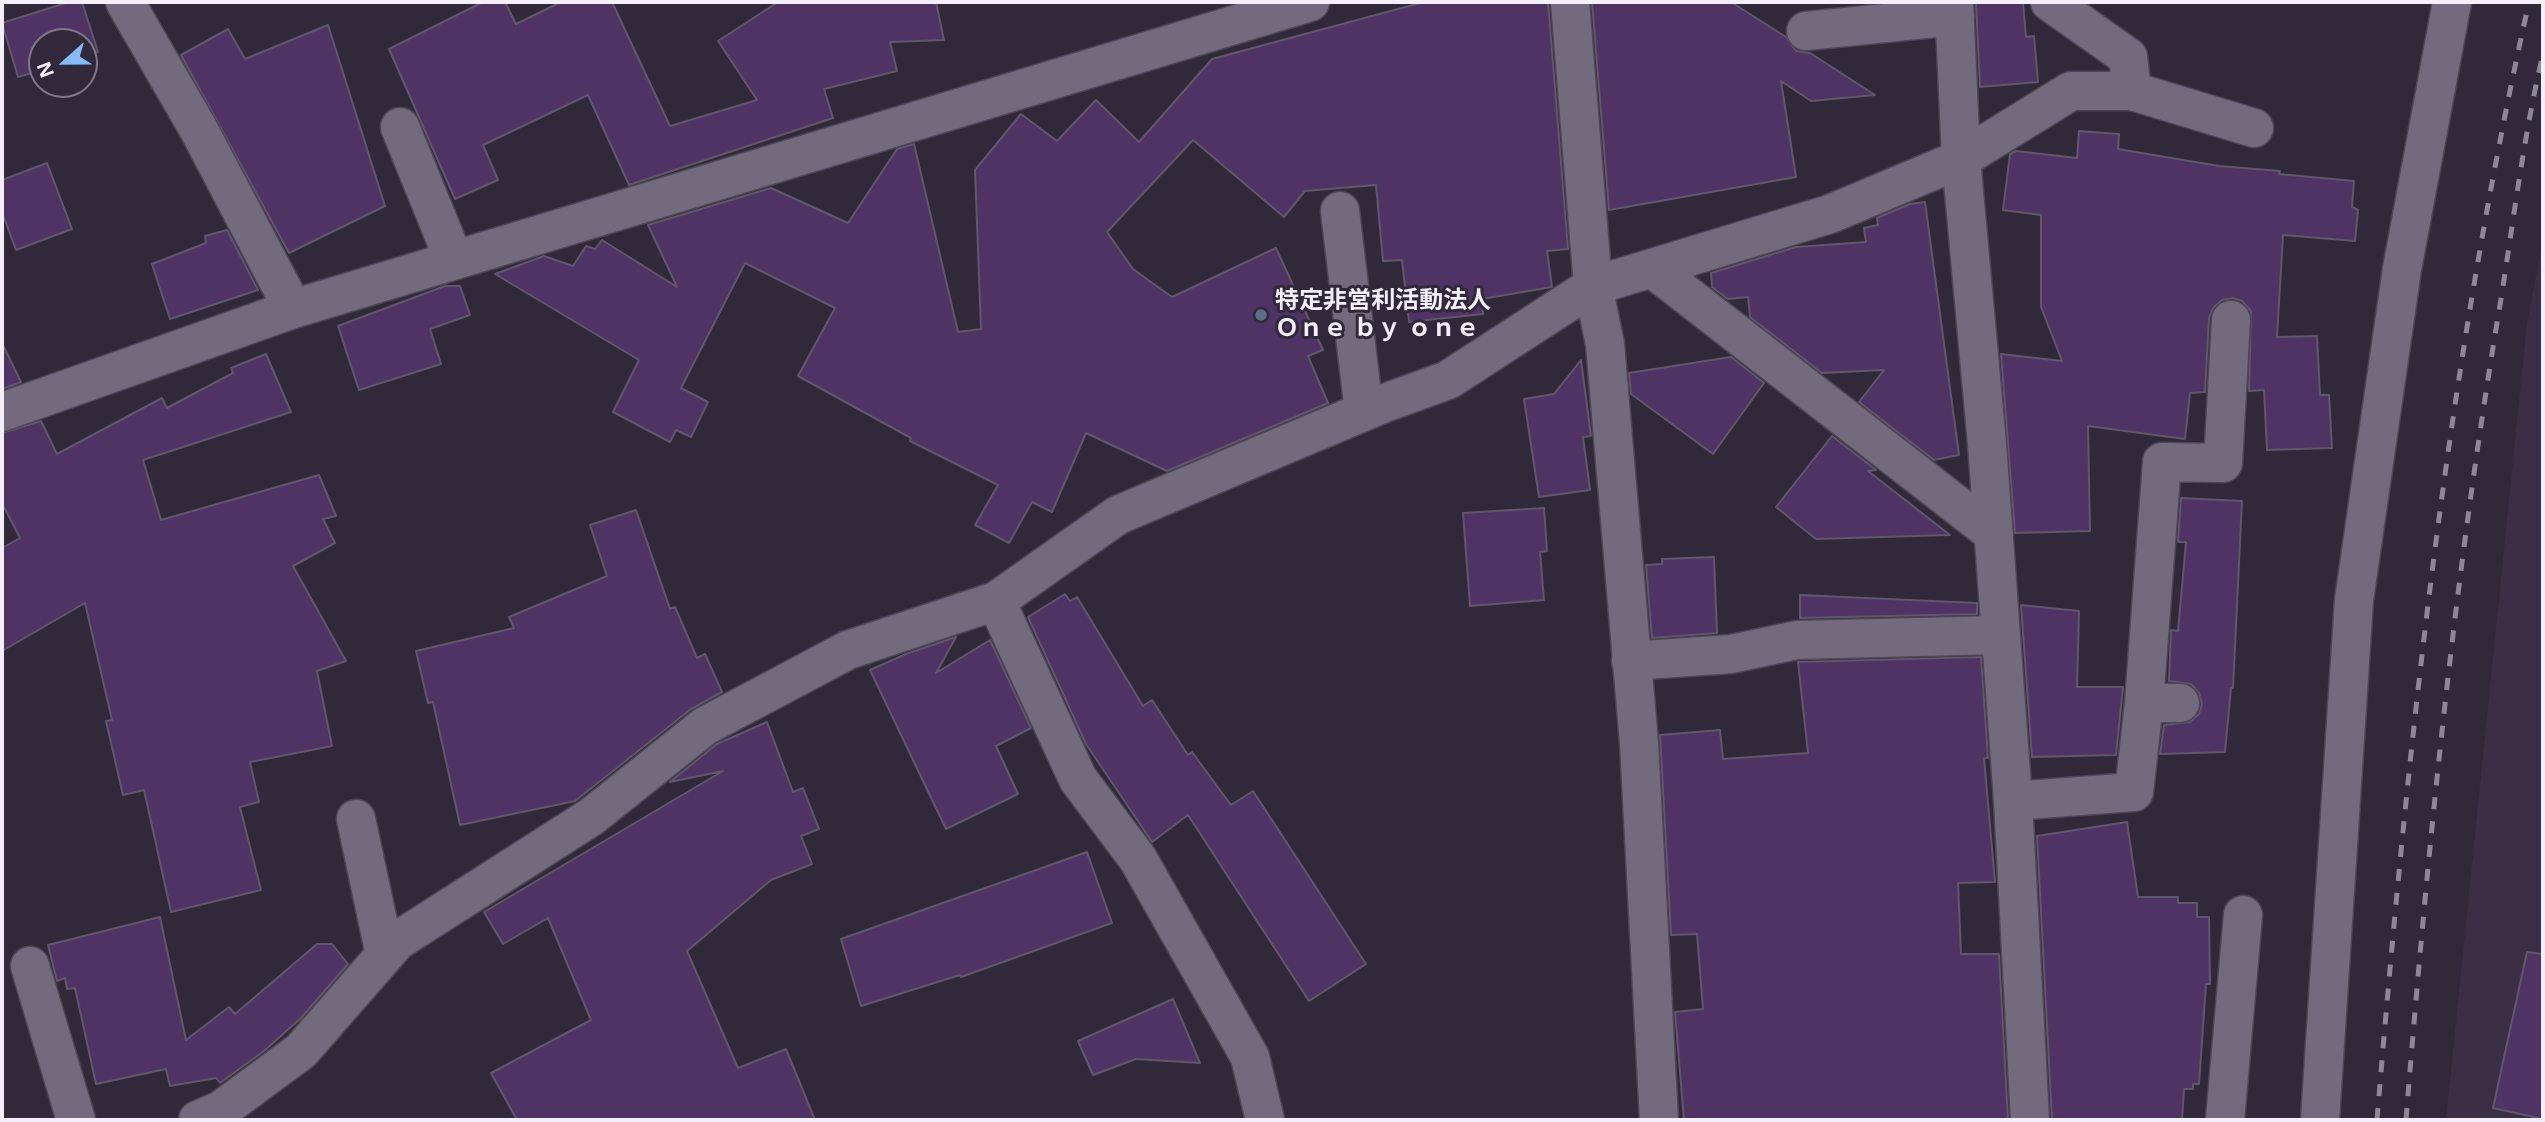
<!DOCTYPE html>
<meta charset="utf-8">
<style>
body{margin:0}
#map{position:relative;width:2545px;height:1122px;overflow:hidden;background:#312839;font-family:"Open Sans",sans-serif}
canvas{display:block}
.frame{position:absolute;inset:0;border:4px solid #f5effb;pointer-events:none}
.north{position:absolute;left:28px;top:28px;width:70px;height:70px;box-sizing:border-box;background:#312839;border:2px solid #7f7887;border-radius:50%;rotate:249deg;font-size:19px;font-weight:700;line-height:28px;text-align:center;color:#f5effb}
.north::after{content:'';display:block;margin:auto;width:24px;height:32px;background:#84bbfb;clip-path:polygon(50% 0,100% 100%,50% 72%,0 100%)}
</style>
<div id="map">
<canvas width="2545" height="1122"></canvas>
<div class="frame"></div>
<div class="north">N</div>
</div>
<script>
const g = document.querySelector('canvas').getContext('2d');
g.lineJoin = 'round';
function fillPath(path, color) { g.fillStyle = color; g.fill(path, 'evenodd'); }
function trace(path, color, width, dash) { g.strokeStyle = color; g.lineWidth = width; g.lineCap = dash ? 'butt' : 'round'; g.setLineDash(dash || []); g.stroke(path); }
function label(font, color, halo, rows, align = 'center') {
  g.font = font + ' "Open Sans","Noto Sans JP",sans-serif'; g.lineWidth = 6; g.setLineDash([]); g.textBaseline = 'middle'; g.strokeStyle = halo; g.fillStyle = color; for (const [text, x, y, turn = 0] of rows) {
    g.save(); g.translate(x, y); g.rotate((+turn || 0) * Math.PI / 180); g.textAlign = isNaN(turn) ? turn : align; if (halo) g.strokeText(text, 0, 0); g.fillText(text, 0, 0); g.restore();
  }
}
fillPath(new Path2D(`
 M2543,239v881h-97l81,-797z`), '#3b2f46');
const building = new Path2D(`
 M69,2h13l16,50 -14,4v-14h-42v28l-24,7 -16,-54z
 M483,2h22l11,22 45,-22h51l58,124 87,-26 -39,-59 60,-39h158l8,38 -54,2 7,29 -73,18 9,29 -204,67 -41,-90 -105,50 15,35 -43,19 -66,-150z
 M1424,2h124l20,247 -21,2 5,36 -70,12 1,15 -74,8 -7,-62 -19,1 -7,-76 -71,6 -21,26 -91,-77 -86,92 26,37 39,28 104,-49 47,102 -15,6 20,47 -161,68 -81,-38 -34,79 -20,-10 -23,41 -34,-18 23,-40 -88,-44 1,-3 -113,-62 37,-68 -90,-45 -64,125 27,14 -17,35 -15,-7 -6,12 -57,-30 26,-52 -144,-86 49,-18 29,10 13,-20 9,3 7,-9 75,47 -29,-62 123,-37 77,35 49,-74 17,-5 44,188 23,-3 -6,-159 46,-56 36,27 39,-41 43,42 73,-83z
 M1592,2h139l55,35 10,14 14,2 65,42 -64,6 -30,-20 15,96 -187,33z
 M1976,2h47l3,35 8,-1 4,46 -58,5z
 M328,25l57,181 -96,47 -108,-198 47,-26 17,30z
 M2079,131l40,3 -1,15 101,17 61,5 -1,3 75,7 -2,26 6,3 -3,31 -72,-6 -6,102 40,-1 3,59h9l3,53 -65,2 -3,-60 -15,1 2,-80 -9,-10 -9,-3 -11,2 -9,8 -4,10 -4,74 -15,1 -5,46 -97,-13 2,105 -75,2 -14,-179 61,7 -21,-54v-92l-38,-5 7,-56 6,-3 61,7z
 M47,163l25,66 -56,21 -14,-38v-32z
 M1925,202l34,253 -25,5 -75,-58 25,-32 -62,3 -72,-56 -2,-20 -20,2 -16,-12 -1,-14 85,-26 70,-5 -2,-14 14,-3 -1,-7 33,-14z
 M227,230l31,60 -88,29 -18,-55 54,-21 -1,-7z
 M445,286h15l10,29 -40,14 11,35 -82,26 -21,-64z
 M2,343l19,39 -19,7z
 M266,354l25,58 -148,48 18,60 158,-45 17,41 -13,3 12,24 -42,23 53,95 -29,10 15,75 -82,16 9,40 -19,5 21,83 -90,22 -27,-122 -21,5 -17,-74 6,-1 -27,-117 -83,48v-103l18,-10 -18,-35v-70l39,-12 16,33 105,-56 5,10 66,-35 -2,-5z
 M1731,357l33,26 -51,71 -82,-60 -2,-21z
 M1581,360l10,76 -8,1 7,53 -51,7 -15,-98 30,-5z
 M1832,436l44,34 -8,1 82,64 -134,4 -40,-32z
 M2181,498l61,3 -9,187h-2l-6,64 -65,2 4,-29 26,-3 9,-8 3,-10 -3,-11 -8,-9 -22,-3 2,-51 7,1 8,-89h-8z
 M1544,508l3,43 -7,1 4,48 -74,6 -7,-93z
 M636,510l34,99 5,-2 22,51 8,-4 17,38 -31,17 -116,92 -115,24 -27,-123 -5,1 -12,-52 98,-23 -5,-11 98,-41 -17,-51z
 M1714,557l3,76 -65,5 -6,-73 16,-1v-5z
 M1065,594l5,7 7,-4 66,109 9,-6 36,55 4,-3 39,53 22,-14 113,173 -57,37 -121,-186 -36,27 -66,-98 -58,-127z
 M1800,595l177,8v11l-177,4z
 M2021,605l58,6 -2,76h46l-7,68 -84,2z
 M956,637l-20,36 54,-33 41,88 -35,18 22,48 -72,35 -76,-159 36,-16z
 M1981,657l7,101h-4l11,124 -37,1 3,71h38l9,166h-324l-9,-108 28,-3 -6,-75 -26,1 -11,-200 60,-5 3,29 85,-6 -10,-91z
 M767,722l26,70 10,-4 16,41 -18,7 11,28 -41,16 -84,71 51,117 48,-19 29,71h-298l-26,-47 100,-53 -43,-102 -45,26 -19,-32 239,-141 -53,11 47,-38z
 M2127,822l11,75h40v6h19v14h12l1,67h-4l-7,100h-6v5h-9l-2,31h-130l-15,-284z
 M1087,852l25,71 -151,54 -1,-2 -99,31 -20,-67z
 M160,917l26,123 43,-33 6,7 82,-70h15l16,20 -47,54 -37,33 -44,32 -4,-5 -46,8 -4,-17 -70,15 -21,-96 -8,1 -2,-11 -8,3 -9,-36z
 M2527,952l16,2v165l-50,-11z
 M1173,999l27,64 -64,-4 -43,16 -15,-34z`);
fillPath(building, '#4f3365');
trace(building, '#60576a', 2);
const minor = new Path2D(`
 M125,2l74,128 94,179
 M1570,2l23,284 12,58 34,399 20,377
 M1954,2l7,157 26,285 26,357 17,319
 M2050,2l78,55 4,34
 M1806,31l149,-15
 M400,127l54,133
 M1340,211l24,200
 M1652,268l342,266
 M2,412l291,-103 1017,-307
 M996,601l82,178 60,80 112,198 15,63
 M1631,661l100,-7 66,-14 204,-5
 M2144,703h36
 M2013,801l121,-9 10,-89 18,-241 61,1 8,-143
 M356,819l29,136
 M30,966l46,154
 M198,1120l23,-10 80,-59 96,-110 194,-124 114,-91 143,-76 148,-49 122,-86 264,-111 66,-24 145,-94 237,-72 131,-55 110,-68h61l122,37
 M2225,1120l18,-205
 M2320,1120l34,-520 48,-331 50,-267`);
trace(minor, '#4e4655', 41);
trace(minor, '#746a7e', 38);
trace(new Path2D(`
 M2377,1120c31,-375 70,-751 152,-1118
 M2406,1120c22,-274 49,-549 95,-821 13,-82 23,-165 42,-245`), '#8e8795', 5, [12, 12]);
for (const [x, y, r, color] of [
 [1261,315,7,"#5c6f8a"]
]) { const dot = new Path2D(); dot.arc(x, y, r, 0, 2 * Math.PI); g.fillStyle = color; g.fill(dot); trace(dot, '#312839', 2.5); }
label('bold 24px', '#f5effb', '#312839', [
 ["特定非営利活動法人",1275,301],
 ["Ｏｎｅ ｂｙ ｏｎｅ",1275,329]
], 'left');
</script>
